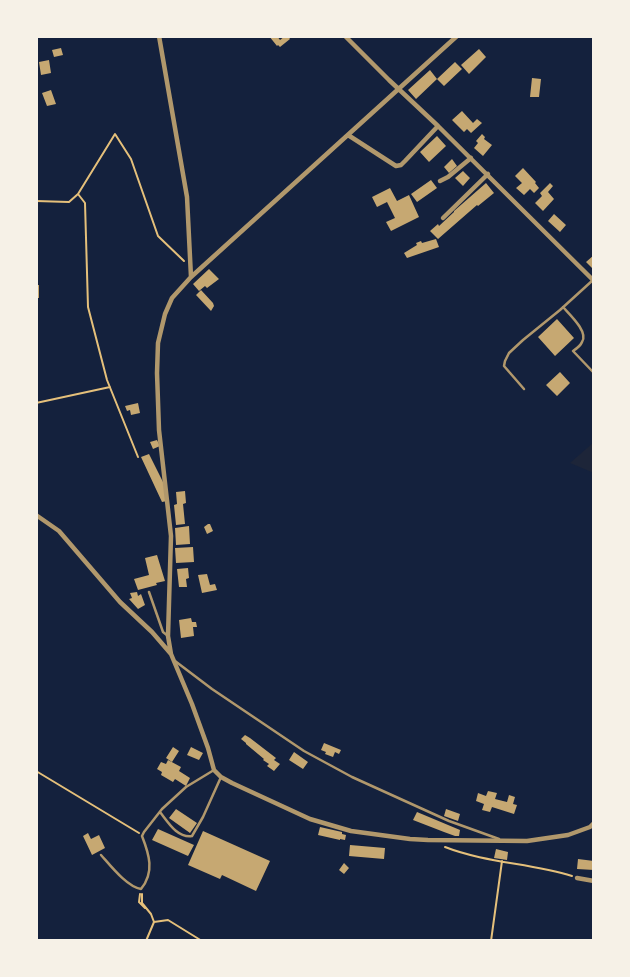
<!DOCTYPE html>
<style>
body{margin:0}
#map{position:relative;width:630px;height:977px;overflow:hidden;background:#14213d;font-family:"Source Sans 3",sans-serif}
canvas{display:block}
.frame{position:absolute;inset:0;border:38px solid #f6f1e7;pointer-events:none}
</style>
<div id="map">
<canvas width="630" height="977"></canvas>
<div class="frame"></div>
</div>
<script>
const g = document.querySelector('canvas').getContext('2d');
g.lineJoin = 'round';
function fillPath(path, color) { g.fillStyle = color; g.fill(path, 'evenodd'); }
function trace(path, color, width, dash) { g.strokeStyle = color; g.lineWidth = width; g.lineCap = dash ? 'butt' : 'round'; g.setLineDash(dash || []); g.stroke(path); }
fillPath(new Path2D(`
 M594,442v31l-24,-10z`), '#1d2539');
fillPath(new Path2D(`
 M269,36h8l3,4 5,-4h3l2,3 -10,8 -2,-2 -1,1z
 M61,48l2,7 -9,2 -2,-7z
 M479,49l7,8 -17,17 -8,-9z
 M49,60l2,13 -10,2 -2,-13z
 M455,62l7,7 -18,17 -7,-7z
 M430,70l7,9 -21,20 -8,-9z
 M532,78l9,1 -2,18h-9z
 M51,90l5,14 -9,2 -5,-13z
 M462,111l11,12 4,-4 5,4 -11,10 -4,-4 -3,3 -12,-12z
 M482,134l3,3 -1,2 8,6 -9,11 -9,-8 4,-5 -2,-2z
 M437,136l9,10 -17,16 -9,-10z
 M452,159l5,7 -8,7 -5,-6z
 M523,168l13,14 -1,1 4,5 -5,5 -4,-4 -6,6 -8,-7 6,-5 -7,-7z
 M463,171l7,7 -7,8 -8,-8z
 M431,180l6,8 -20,14 -6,-8z
 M486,183l8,10 -16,13 -1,-1 -39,34 -8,-8 8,-7 1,2 15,-14v-1z
 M550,183l3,3 -5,6 6,7 -11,12 -8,-8 7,-7 -2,-3z
 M390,188l7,13 12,-6 10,22 -28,14 -5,-9 9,-4 -8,-16 -10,5 -5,-10z
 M554,214l12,11 -6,7 -12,-11z
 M436,239l3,8 -32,11 -3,-5 13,-8 -1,-2 5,-2 1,2z
 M594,255v15l-8,-8z
 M209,269l10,10 -12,9 -2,-2 -6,5 -6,-7z
 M36,285h3v13h-3z
 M201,290l12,13 1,3 -3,5 -15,-16z
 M557,319l17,19 -19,18 -17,-19z
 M560,372l10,11 -13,13 -11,-11z
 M138,403l2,10 -9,2 -1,-5 -3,1 -2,-5z
 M157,440l3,6 -7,3 -3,-7z
 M149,454l17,34 1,13 -5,1 -21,-45z
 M185,491l1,12 -3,1 2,20 -9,1 -2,-20 3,-1 -1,-12z
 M208,524h2l3,7 -6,3 -3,-7z
 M189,526l1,18 -14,1 -1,-17z
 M193,547l1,15 -18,1 -1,-15z
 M157,555l8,26 -9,2 1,2 -19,5 -4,-11 15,-4 -4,-17z
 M188,568l1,10 -3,1 1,8h-8l-2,-18z
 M207,574l3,11 5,-1 2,6 -15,3 -4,-18z
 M137,592l1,4 3,-2 4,11 -7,4 -9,-10 3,-1 -2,-5z
 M191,618l1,4h4l1,5h-4l1,9 -13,2 -2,-18z
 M245,735l5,3 26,20 -2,2 6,4 -6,7 -7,-5 2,-2 -6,-4 1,-1 -18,-15v-1l-5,-4z
 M324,743l17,7 -2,4 -4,-2 -2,5 -8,-3 1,-2 -5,-2z
 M173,747l6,4 -7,11 -6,-4z
 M191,747l12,6 -4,7 -12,-5z
 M294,752l14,10 -5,7 -14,-9z
 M168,760l13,7 -2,4 11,7 -4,8 -11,-7 -2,3 -12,-7 1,-3 -5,-3 4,-7 5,2z
 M488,791l9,2 -2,6 12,3 2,-7 6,2 -2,7 4,1 -3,9 -22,-7 -2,5 -8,-2 2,-6 -8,-3 2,-8 8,3z
 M176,809l21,14 -7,10 -21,-15z
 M446,809l14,5 -2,7 -14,-5z
 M417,812l43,18 -1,6h-4l-11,-4 -31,-12z
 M320,827l22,5v2l4,1 -1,5 -5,-1v1l-22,-5z
 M158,829l36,16 -6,11 -36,-16z
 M203,831l67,30 -14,30 -34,-16 -2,4 -32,-14z
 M88,833l3,6 8,-4 6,13 -13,7 -9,-19z
 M350,845l35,3 -1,11 -35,-3z
 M496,849l12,3 -1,8 -13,-2z
 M578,859l16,2v9l-17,-1z
 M344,863l5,5 -5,6 -5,-4z`), '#c6a872');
trace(new Path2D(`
 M78,194l37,-60 16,25 27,77 26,25
 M36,201l33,1 9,-8 7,9 3,104 19,73 31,77
 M36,403l74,-16
 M36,771l103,62
 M445,847c41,16 86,16 127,29
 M140,894l-1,8 6,6
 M142,894v9l9,11 3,8 -8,19
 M154,922l14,-2 34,21
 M491,941l11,-80`), '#e5c07b', 2);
trace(new Path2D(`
 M563,307c6,7 26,25 19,35 -1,3 -6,7 -9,9l21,22
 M524,389l-20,-23 1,-5 4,-8 14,-13 37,-30 33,-30
 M149,592l14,40 5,4
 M175,661l37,28 92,62 48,26 97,44 50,18
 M160,812c8,10 17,26 32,24l11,-19 18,-40
 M101,855c9,10 26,32 40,34 14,-17 8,-35 1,-53l2,-4 18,-23 24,-22 28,-17`), '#b1986c', 2.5);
trace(new Path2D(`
 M159,36l28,161 4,80
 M345,36l44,44 49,46 156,155
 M348,135l48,31 5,-1 4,-4 33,-35
 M440,181l8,-4 23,-19
 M443,218l45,-44
 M36,515l23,16 61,71 32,30 19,22 21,50 16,44 6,22 7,7 11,6 78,36 41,12 59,8 18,1 99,1 41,-6 22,-8 4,-4
 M171,654l-3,-18 3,-100 -12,-106 -2,-57 1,-30 7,-29 7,-16 19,-21 266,-241
 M577,878l17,3`), '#b1986c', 4.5);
</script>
